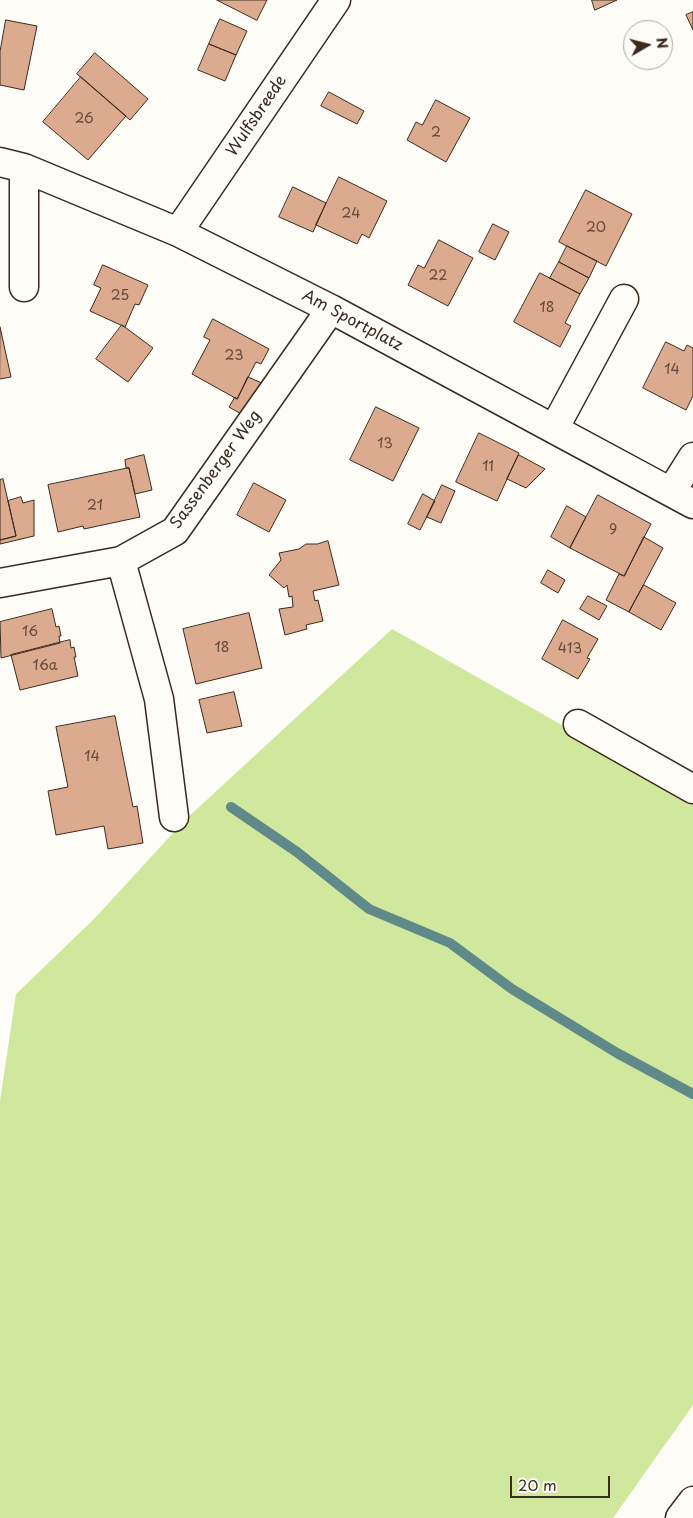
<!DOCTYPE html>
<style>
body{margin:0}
#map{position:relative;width:693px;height:1518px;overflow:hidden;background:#fdfcf7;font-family:"Playpen Sans",sans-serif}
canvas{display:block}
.north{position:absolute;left:623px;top:20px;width:50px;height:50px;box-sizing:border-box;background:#fdfcf7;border:1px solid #afa8a0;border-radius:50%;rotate:82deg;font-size:14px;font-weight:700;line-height:20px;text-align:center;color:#3b2a1e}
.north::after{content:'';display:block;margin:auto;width:18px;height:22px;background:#3b2a1e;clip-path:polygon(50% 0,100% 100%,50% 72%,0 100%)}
.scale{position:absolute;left:510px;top:1476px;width:100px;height:22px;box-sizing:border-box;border:2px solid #3b2a1e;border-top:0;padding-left:6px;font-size:15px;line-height:18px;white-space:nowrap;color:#3b2a1e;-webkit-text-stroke:4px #fdfcf7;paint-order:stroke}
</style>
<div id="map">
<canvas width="693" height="1518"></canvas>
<div class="north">N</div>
<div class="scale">20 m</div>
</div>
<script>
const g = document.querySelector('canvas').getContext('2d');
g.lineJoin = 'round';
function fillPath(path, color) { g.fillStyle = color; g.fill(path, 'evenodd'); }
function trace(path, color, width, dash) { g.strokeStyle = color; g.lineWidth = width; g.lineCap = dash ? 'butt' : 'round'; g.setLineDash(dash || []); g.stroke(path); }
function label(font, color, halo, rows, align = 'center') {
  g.font = font + ' "Playpen Sans",sans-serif'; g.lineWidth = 4; g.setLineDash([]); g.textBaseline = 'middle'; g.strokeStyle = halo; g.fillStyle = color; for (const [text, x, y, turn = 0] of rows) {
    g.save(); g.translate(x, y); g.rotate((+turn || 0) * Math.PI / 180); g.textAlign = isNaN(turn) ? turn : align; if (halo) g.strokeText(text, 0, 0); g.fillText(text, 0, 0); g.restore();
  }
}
fillPath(new Path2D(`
 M392,629l301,170v606l-80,113h-613v-417l16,-107 79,-76 90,-98z`), '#d0e89d');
trace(new Path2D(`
 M231,807l66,45 72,57 81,34 62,46 105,64 76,41`), '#608a89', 10);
const building = new Path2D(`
 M217,0h50l-10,20z
 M592,0h25l-22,10z
 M693,12v18l-7,-15z
 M220,19l27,12 -11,24 -27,-11z
 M6,20l31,6 -13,64 -24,-5v-33z
 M209,44l27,11 -11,26 -27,-11z
 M95,53l53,46 -18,21 -53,-46z
 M81,77l45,39 -38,44 -45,-38z
 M329,92l35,19 -7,13 -36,-18z
 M436,100l34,18 -24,44 -39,-22 9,-18 6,3z
 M339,177l48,24 -18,37 -7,-4 -5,10 -41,-19z
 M293,187l33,16 -13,29 -34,-15z
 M586,190l46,24 -26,52 -47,-24z
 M493,224l16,8 -14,28 -16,-8z
 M439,240l34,18 -25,48 -40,-21 10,-20 6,3z
 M567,246l30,15 -8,17 -30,-16z
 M559,262l30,16 -9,16 -30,-16z
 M103,265l45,20 -9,20 -4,-1 -10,23 -35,-16 11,-23 -7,-3z
 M540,273l40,21 -15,29 6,3 -11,21 -46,-25z
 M213,319l56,30 -8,15 -5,-2 -19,37 -45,-25 18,-34 -6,-3z
 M122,325l31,23 -25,34 -32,-23z
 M0,327l11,50 -11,2z
 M666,342l18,9 3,-6 6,3v48l-7,14 -43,-22z
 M248,377l16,7 -21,31 -14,-8 6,-10 2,2z
 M376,407l43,21 -26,53 -43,-21z
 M479,433l40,20 -22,48 -41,-19z
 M144,455l8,35 -17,4 -6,-26h-3l-1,-8z
 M519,455l26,14 -19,19 -19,-9z
 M129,468l11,49 -56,12 -1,-3 -25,6 -10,-47z
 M3,479l13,57 -16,4v-60z
 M254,483l32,17 -17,32 -32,-17z
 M442,485l13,6 -14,32 -14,-6z
 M423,494l12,7 -15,29 -12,-6z
 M598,495l53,29 -27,52 -54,-28z
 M21,497l2,6 11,-3v36l-34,8v-4l16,-4 -8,-35z
 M567,506l19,11 -16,31 -19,-11z
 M644,537l19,11 -34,64 -23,-12 13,-26 5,2z
 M328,541l11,44 -26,6 2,10 3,-1 5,21 -17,4 1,4 -22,6 -6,-26 14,-2 -1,-11 -3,1 -2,-12 -3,3 -15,-13 12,-15 -2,-7 20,-4 7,-5h11z
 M548,570l17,10 -7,13 -17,-10z
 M644,585l32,18 -15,27 -32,-18z
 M588,596l19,10 -8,14 -19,-11z
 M52,609l4,18 3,-1 2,10h-2l1,7 -59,15 -1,-36z
 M249,613l13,55 -66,16 -13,-55z
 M563,620l35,19 -11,19 3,1 -12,20 -36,-20z
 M70,640l1,8 3,-1 2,10h-2l4,19 -58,14 -9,-35z
 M234,692l8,34 -35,7 -8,-33z
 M115,716l18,91 4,-1 6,37 -35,6 -4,-23 -48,9 -8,-44 20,-4 -12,-60z`);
fillPath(building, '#dcaa8e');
trace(building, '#3b2a1e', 1);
const minor = new Path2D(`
 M0,162l24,6 154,64 153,77 362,195
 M24,168v119
 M178,232l158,-232
 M554,429l70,-130
 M671,492l22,-35
 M121,561l38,138 15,118
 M0,583l121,-22 54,-30 156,-222
 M578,724l115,65`);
const major = new Path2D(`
 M680,1518l13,-17`);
trace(minor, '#3b2a1e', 31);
trace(major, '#3b2a1e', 31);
trace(minor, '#fdfcf7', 28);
trace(major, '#fdfcf7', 28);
label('14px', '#634a3a', null, [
 ["26",84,119],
 ["2",436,133],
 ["24",351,214],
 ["20",596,228],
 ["22",438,276],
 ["25",120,296],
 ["18",547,308],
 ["23",234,356],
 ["14",672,370],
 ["13",385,444],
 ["11",488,467],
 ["21",95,506],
 ["9",613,530],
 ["16",30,632],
 ["18",222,648],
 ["413",570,649],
 ["16a",45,666],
 ["14",92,757]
]);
label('16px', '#3b2a1e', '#fdfcf7', [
 ["Wulfsbreede",257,116,-56],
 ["Am Sportplatz",352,321,28],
 ["Sassenberger Weg",216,470,-54]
]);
</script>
